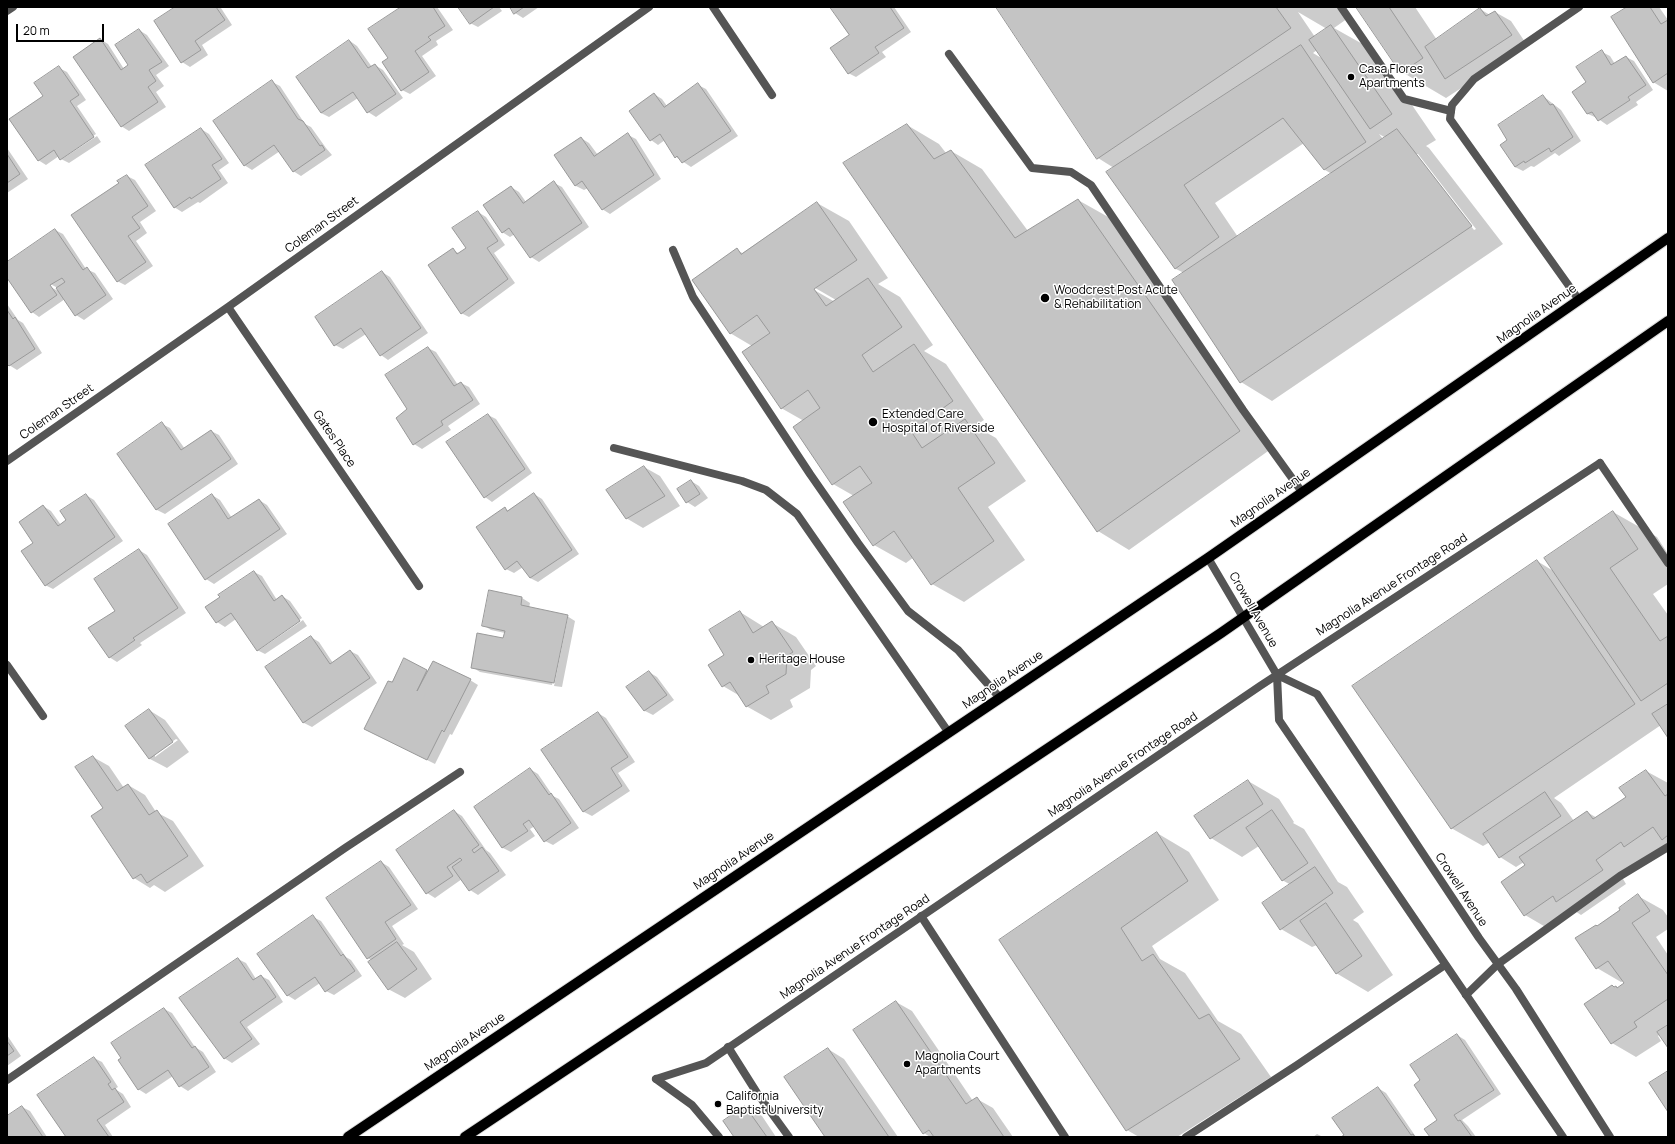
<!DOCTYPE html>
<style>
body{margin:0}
#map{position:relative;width:1675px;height:1144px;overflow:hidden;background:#fff;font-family:Manrope,sans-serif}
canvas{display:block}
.frame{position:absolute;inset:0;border:8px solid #000;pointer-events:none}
.scale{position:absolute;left:16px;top:24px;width:88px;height:18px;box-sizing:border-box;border:2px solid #000;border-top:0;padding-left:5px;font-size:12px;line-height:14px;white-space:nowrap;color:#000;-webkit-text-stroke:3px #fff;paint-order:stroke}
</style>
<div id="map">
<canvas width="1675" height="1144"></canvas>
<div class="frame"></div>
<div class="scale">20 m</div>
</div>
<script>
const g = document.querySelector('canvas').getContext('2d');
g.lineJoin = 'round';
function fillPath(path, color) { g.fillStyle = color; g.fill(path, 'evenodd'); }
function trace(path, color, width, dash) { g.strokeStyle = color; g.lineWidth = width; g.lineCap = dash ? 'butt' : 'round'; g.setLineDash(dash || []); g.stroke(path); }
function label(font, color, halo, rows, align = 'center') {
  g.font = font + ' Manrope,sans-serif'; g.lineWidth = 3; g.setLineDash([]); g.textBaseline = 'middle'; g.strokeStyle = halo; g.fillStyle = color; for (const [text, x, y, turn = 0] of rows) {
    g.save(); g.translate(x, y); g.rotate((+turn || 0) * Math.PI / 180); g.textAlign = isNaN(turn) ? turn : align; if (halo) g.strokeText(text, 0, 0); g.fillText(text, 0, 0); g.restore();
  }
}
fillPath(new Path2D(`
 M176,7h46l-1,1 11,17 -30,20 6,10 -18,12 -8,-5z
 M403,7h34l16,23 -17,11 2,4 -16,11 14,20 -26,18 -8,-4 -13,-32z
 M460,7h39l3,4 -24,16 -8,-4z
 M511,7h28l-16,11 -8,-5z
 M832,7h62l17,25 -29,20 4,5 -30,20 -8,-4 3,-37z
 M997,7h348l6,9 -17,12 41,23 61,89 -10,6 3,2 74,96 -231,157 -31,-19 -57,-109 -8,-4 -68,-96 6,-5 -16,-10zM1298,12l29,17 -12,8zM1317,50l6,9 -10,-6zM1379,134l7,4 -3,1zM1304,143l21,27 7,4 -94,63 -23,-34zM1416,154h2l58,75 -2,1z
 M1357,7h58l22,33 43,-31 10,6 5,-3 16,9 16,24 -81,53 -44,-26z
 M1629,7h30l9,13v71l-15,-9z
 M139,30l8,5 22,31 -13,9 8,11 -8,6 10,15 -37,24 -8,-5 -21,-87 8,5 16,25 5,-4z
 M350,41l7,5 15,21 3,-2 8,5 20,28 -27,19 -8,-5 -10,-14 -29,19 -8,-4z
 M1602,52l8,4 5,8 11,-7 8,4 19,29 -17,12 2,3 -31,20 -10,-7 -9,-4 -15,-22 14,-9z
 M59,68l8,4 19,28 -9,6 19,28 -34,23v2l35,-23 4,6 -32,21 -8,-4 -2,-3 -13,9 -8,-5 6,-63z
 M272,82l8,4 25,38 6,3 15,21 6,7 -31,21 -8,-5 -13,-20 -28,19 -8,-5z
 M698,85l8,4 32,47 -47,31 -15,-10 -11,-17 -7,5 -7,-5 3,-46 8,5 5,7z
 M1543,96l18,14 20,31 -22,15 -4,-3 -21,14 -3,-1 -8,5 -8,-4 -6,-27z
 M907,125l32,19 7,9 5,-2 31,18 46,62 50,-31 32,18 161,231 -142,101 -31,-19 -253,-368z
 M201,129l8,5 20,29 -10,7 9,13 -28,20 -2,-1 -16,10 -8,-5z
 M628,135l8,4 25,40 -51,35 -8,-5 -14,-21 -4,2 -8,-4 -20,-30 25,-18 8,5 9,12z
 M7,148l21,31 -21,14z
 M127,176l8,4 21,31 -16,11 7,11 -11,8 17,25 -28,19 -8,-4 3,-98z
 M554,183l8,4 27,40 -50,35 -8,-5 -16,-23 -5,3 -8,-5 9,-45 8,5 7,10z
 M817,203l32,18 39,57 -10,6 22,13 33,48 -9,6 22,13 38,56 -9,6 21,12 30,43 -38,26 37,53 -61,42 -32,-18 -18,-27 -8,6 -32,-18 -20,-49 -21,-12 -39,-57 10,-6 -23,-13 -29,-62 -22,-13 7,-83 7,4zM810,285l26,15 -1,2 -26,-15z
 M478,212l8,5 19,28 -11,8 21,30 -46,34 -8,-4 -8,-63 7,4 7,-6z
 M55,230l8,4 23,35 9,4 18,26 -29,21 -8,-5 -11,-16 -26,18 -7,-5 -25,-36v-13zM46,282l12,6v3l-13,-7z
 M382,272l8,5 38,56 -40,27 -7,-5 -15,-21 -23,15 -8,-4z
 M7,304l11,16 5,3 19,30 -25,17 -8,-5 -2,-3z
 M428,348l8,4 22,33 3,-2 8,4 11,17 -32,22 3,4 -29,19 -8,-5 -5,-34z
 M488,415l8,4 36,54 -40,29 -7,-5z
 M162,424l8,4 15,21 26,-18 8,4 19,29 -73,50 -8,-4 -38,-56z
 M644,467l16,9 20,30 -37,22 -17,-10z
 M691,481l8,5 9,12 -13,9 -8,-5z
 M534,494l8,5 37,55 -41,28 -8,-4 -7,-11 -9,6 -8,-4 -1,-60 4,2z
 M86,495l8,5 29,41 -70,48 -8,-4 -10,-42 8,-37 8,5 10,14 7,-5z
 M212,495l8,5 12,18 27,-18 8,5 20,29 -73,50 -8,-5z
 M1613,512l44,25 11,17v30l-15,10 15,21v121l-7,-11 -107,73 7,5 13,18 13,-9 10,6 30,-21 19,-26 22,12v65l-48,26 6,10 -45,31 -6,-4 -26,18 -24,-14 2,-49 -3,-4 -8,5 -16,-10 -10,-15 -7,4 -32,-18 86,-267 18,11z
 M139,550l8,5 39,58 -46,30 2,2 -25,17 -8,-5 7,-46z
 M254,572l8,4 15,24 5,-4 8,5 12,17 -43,30v2l44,-30 4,6 -42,28 -8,-4 -21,-31 -11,8 -8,-5z
 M490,592l32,6 8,5 -1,5 38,8 8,5 -13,66 -8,-1 14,-69h-2l-14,68 -72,-13 -8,-5 32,-28 1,-6 -14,-3 -8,-5z
 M740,612l24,15 8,-4 24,14 20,29 -5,4 -1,18 -20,12 3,7 -22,13 -25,-14 -6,-10 -17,-10 2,-30z
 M311,637l8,5 14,21 17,-12 8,4 19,28 -65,44 -8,-4 -38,-56z
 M404,659l25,13 41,8 8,5 -26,50 -2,-1 -15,30 -62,-31 19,-49z
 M649,672l8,5 17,23 -21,15 -8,-4 -17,-24z
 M149,710l16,10 24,32 -22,16 -17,-9 -23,-33zM176,739l2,1 -23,17v-3z
 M598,713l8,5 29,44 -17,11 12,18 -38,25 -8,-4 -42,-62z
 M93,757l16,9 15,22 4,-3 17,10 11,17 17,9 31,45 -39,26 -11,-7 -4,3 -16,-10z
 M530,769l8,5 15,22 6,3 20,29 -26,17 -8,-4 -10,-15 -5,3 5,7 -24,16 -8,-4 -28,-41z
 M1248,781l31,18 15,23 -1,1 11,6 34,53 9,5 17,25 -11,8 5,3 35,52 -25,17 -32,-19 -19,-28 -5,2 -31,-18 10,-44 -9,-5 -23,-34 -17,11 -31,-19z
 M454,811l8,5 24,34 4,3 16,22 -28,20 -8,-5 -8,-11 -27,19 -8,-5z
 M1157,833l32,19 30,48 -67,46 8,13 25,14 33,48 23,13 30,43 -94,60h-38l-12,-7 -126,-190z
 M381,862l8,5 29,42 -26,17 12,18 -2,1 12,7 18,27 -27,19 -17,-9 -16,-28 -4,-3z
 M1638,896l25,14 5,7v12l-12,8 12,18v91l-8,-12 -2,2 3,5 -25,16 -24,-14 3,-55h3l7,-4 -2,-3 -2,1 -24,-14v-41z
 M313,917l8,4 25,36 5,3 11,16 -28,19 -8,-4 -6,-8 -25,17 -8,-5z
 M238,959l8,4 10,16 5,-3 8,4 14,22 -36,25 13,17 -28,19 -8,-5z
 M896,1002l16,9 61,90 4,-2 16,9 20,29h-83l-6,-4z
 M164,1009l8,4 23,34 8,5 13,20 -28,19 -8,-5 -7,-10 -27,18 -8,-5z
 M7,1035l14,21 -14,10z
 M1457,1035l8,5 36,54 -39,26 6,6 8,11h-45l8,-16 -17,-40z
 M828,1049l16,10 54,78h-72z
 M94,1058l8,4 16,25 -3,2 8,5 8,13 -26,18 8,12h-46z
 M1378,1088l8,5 30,44h-74z
 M22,1107l8,4 17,26h-40v-20z
 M745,1107l17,9 14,21h-41z
 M1317,1134l6,3h-10z`), '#0003');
const building = new Path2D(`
 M175,7h41l9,13 -30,21 6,9 -20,13 -27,-42z
 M401,7h32l12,19 -17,11 3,3 -16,11 14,21 -28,19 -19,-29 6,-4 -20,-29z
 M458,7h36l-24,17z
 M510,7h14l-10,7z
 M830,7h60l14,21 -29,19 4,6 -31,21 -18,-26 19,-13z
 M996,7h280l15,21 -194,131z
 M1356,7h33l34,51 -22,15z
 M1627,7h23l11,17 7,-4v53l-15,10 -42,-66z
 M1480,8l6,8 9,-5 17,24 -67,44 -20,-32z
 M1331,25l61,89 -22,15 -61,-89z
 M139,29l23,33 -13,8 7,11 -8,6 10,15 -37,25 -48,-70 27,-19 21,32 7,-5 -13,-20z
 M349,40l19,28 7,-4 21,30 -29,19 -14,-21 -32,21 -25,-36z
 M1301,45l65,97 -42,28 -41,-52 -99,67 35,52 -44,32 -69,-97z
 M1602,50l9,15 15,-9 20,29 -18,12 2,3 -32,21 -6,-9 -5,2 -15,-22 14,-10 -10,-15z
 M59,66l20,29 -9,6 24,36 -34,23 -6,-10 -16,11 -29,-42 34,-23 -9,-13z
 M272,80l26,39 5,2 17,25 2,-1 3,5 -32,22 -19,-27 -30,21 -31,-45z
 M698,83l33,48 -49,32 -5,-7 -2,2 -15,-24 -10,7 -21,-30 25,-18 10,14z
 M1543,95l7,10 3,-1 20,33 -22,15 -2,-4 -24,15 -1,-2 -9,6 -15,-22 7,-5 -9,-15z
 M907,124l27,35 17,-9 64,88 63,-39 162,232 -143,101 -254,-369z
 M201,128l21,31 -10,6 9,14 -30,20 -1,-2 -16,11 -29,-43z
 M1397,129l75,97 -232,157 -68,-103z
 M628,133l26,42 -52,35 -20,-29 -7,5 -21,-31 27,-18 13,19z
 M7,154l13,20 -13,9z
 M127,175l21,31 -16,11 8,11 -12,8 18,26 -29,20 -46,-67 48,-32 -2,-2z
 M554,181l28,42 -52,35 -21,-30 -7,5 -19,-28 28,-19 12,17z
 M817,202l40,58 -43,29 12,17 42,-28 34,49 -40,28 11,17 41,-28 39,57 -42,30 11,17 43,-29 30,44 -37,25 36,53 -63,44 -37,-54 -21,15 -30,-44 29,-19 -12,-17 -28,19 -39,-58 27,-19 -12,-18 -27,19 -39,-57 28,-19 -13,-18 -27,19 -38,-54 45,-32 4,6z
 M478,211l20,30 -11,7 21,31 -47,35 -33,-49 25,-17 4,6 9,-6 -14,-20z
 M55,229l28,41 4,-3 19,28 -31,21 -19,-28 9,-6 -3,-4 -12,7 7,10 -26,18 -24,-35v-16z
 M382,271l39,57 -41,28 -19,-28 -27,18 -19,-29z
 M7,310l6,9 2,-2 20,32 -26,17 -2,-2z
 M428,347l26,39 7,-4 12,18 -32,21 2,4 -30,20 -17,-27 11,-9 -22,-34z
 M488,414l37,55 -41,29 -38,-56z
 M162,422l19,28 30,-20 20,29 -75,51 -39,-56z
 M644,466l21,30 -39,23 -20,-29z
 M691,480l9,14 -14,9 -9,-14z
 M534,493l38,57 -42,28 -13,-17 -12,9 -29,-43 29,-20 2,4z
 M86,494l29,43 -70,49 -24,-35 12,-8 -14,-21 24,-17 15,21 8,-6 -6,-9z
 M212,494l16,25 31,-20 21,30 -75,51 -37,-56z
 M1613,511l25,38 -28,19 50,73 8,-5v47l-27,18 -97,-143z
 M139,549l39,59 -45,30 2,2 -26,18 -21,-30 27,-17 -21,-32z
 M1537,560l98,144 -184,125 -99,-143z
 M254,571l20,30 8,-6 18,26 -43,30 -26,-38 -15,10 -11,-16 15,-10 -2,-2z
 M489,590l33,7 -1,8 47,10 -14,68 -83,-15 6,-35 26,5 2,-7 -23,-5z
 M740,611l13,22 19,-12 21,31 -6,4 -1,18 -20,12 3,7 -23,14 -16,-25 -8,5 -14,-22 16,-10 -15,-25z
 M311,636l19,28 20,-14 20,28 -67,45 -38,-56z
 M404,658l23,12 -10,21 16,-30 38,18 -27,53 -2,-2 -15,30 -63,-31 24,-48 4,1z
 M649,671l18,24 -23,16 -18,-24z
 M1668,704v34l-16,-24z
 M149,709l24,33 -24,17 -24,-33z
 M598,712l30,45 -17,11 11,18 -39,26 -42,-62z
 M93,756l24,35 11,-7 21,31 8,-5 31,46 -41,27 -6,-9 -8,5 -42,-63 12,-8 -28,-41z
 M530,768l19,27 2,-2 20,30 -27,19 -15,-22 -6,4 5,7 -26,17 -28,-41z
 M1646,770l19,26 3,-2v41l-6,5 -9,-13 -29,20 -3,-5 -25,18 7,10 -47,32 -3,-6 -29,20 -23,-34 24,-17 -6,-8 68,-46 6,8 33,-22 -7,-9z
 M1248,780l15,24 -53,35 -16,-23z
 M1545,792l16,24 -62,42 -16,-24z
 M454,810l25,35 -7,5 2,3 8,-6 17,24 -30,20 -17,-24 10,-7 -2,-2 -13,9 6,9 -27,18 -30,-44z
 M1272,810l36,53 -26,18 -36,-53z
 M1157,832l31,49 -67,47 21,33 11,-7 46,65 10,-5 31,45 -114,72 -127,-191z
 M381,861l30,44 -26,17 11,17 -29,20 -41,-61z
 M1315,867l18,26 -53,37 -18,-27z
 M1638,894l12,17 -18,12 36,52v24l-34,23 3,5 -26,17 -27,-40 28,-19 2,2 2,-1 1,2 7,-5 -16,-22 -12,8 -21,-31 21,-13 1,1 23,-16 -1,-2z
 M1326,903l36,53 -26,18 -36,-53z
 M313,915l28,41 2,-2 12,17 -30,21 -10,-15 -28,19 -30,-42z
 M397,942l20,27 -29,21 -20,-28z
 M238,958l15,22 8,-5 15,22 -36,25 12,17 -28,20 -45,-61z
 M896,1001l70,103 11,-7 27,40h-70l-5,-7 -6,4 -70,-104z
 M164,1008l28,40 3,-2 14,21 -30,20 -11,-17 -30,20 -20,-30 3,-2 -10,-15z
 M1668,1025v23l-11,-16z
 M1457,1034l37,56 -40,25 4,6 2,-1 12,17h-42l-6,-8 13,-9 -23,-35 6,-5 -10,-15z
 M7,1041l7,10 -7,5z
 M828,1048l61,89h-64l-41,-60z
 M94,1057l17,25 -3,2 4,6 3,-2 9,14 -27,18 12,17h-43l-29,-42z
 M1668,1071v41l-19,-29z
 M1378,1087l33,48 2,-1 2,3h-74l3,-2 -12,-17z
 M22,1106l21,31h-36v-21z
 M745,1106l22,31h-33l-11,-16z`);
fillPath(building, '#c4c4c4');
trace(building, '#999', 1);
const primary = new Path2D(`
 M348,1137l860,-579 460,-320
 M465,1137l756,-504 447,-312`);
trace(primary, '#dbdbdb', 12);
trace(new Path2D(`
 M949,54l83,114 39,4 20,13 152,225 59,82
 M1451,111l1,-6 22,-26 105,-72
 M673,250l20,47 117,177 48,69 50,68 50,39 42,48
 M614,448l128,33 24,9 31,24 152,219
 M1600,463l68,100
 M921,916l144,221
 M1466,995l32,-31 122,-88 48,-29
 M728,1047l29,46 32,44
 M656,1079l36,26 27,32
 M7,1080l338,-232 115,-76
 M1186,1137l111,-72 148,-100`), '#555', 8);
trace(new Path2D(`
 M713,7l59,88
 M1341,7l63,92 47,12 -1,8 129,181
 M7,11l6,-4
 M228,307l191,279
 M7,461l221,-154 421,-300
 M1208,558l69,117 2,45 284,417
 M7,665l36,51
 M1277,675l40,19 162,244 37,51 94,148
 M656,1079l50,-16 554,-377 340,-223`), '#555', 8);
trace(primary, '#000', 10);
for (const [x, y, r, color] of [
 [1351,77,4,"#000"],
 [1045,298,5,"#000"],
 [873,422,5,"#000"],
 [751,660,4,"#000"],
 [907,1064,4,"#000"],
 [718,1104,4,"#000"]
]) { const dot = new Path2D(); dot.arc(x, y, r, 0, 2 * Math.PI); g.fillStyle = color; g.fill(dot); trace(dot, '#fff', 1.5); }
label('12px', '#000', '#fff', [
 ["Casa Flores",1359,70],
 ["Apartments",1359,84],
 ["Woodcrest Post Acute",1054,291],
 ["& Rehabilitation",1054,305],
 ["Extended Care",882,415],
 ["Hospital of Riverside",882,429],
 ["Heritage House",759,660],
 ["Magnolia Court",915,1057],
 ["Apartments",915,1071],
 ["California",726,1097],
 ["Baptist University",726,1111]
], 'left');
label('12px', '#000', '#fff', [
 ["Coleman Street",322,225,-36],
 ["Magnolia Avenue",1537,314,-35],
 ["Coleman Street",57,412,-35],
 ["Gates Place",334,439,56],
 ["Magnolia Avenue",1271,498,-35],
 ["Magnolia Avenue Frontage Road",1392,585,-33],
 ["Crowell Avenue",1253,610,60],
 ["Magnolia Avenue",1003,680,-34],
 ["Magnolia Avenue Frontage Road",1123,765,-34],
 ["Magnolia Avenue",734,861,-34],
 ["Crowell Avenue",1461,890,57],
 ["Magnolia Avenue Frontage Road",855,947,-34],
 ["Magnolia Avenue",465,1042,-34]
]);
</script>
